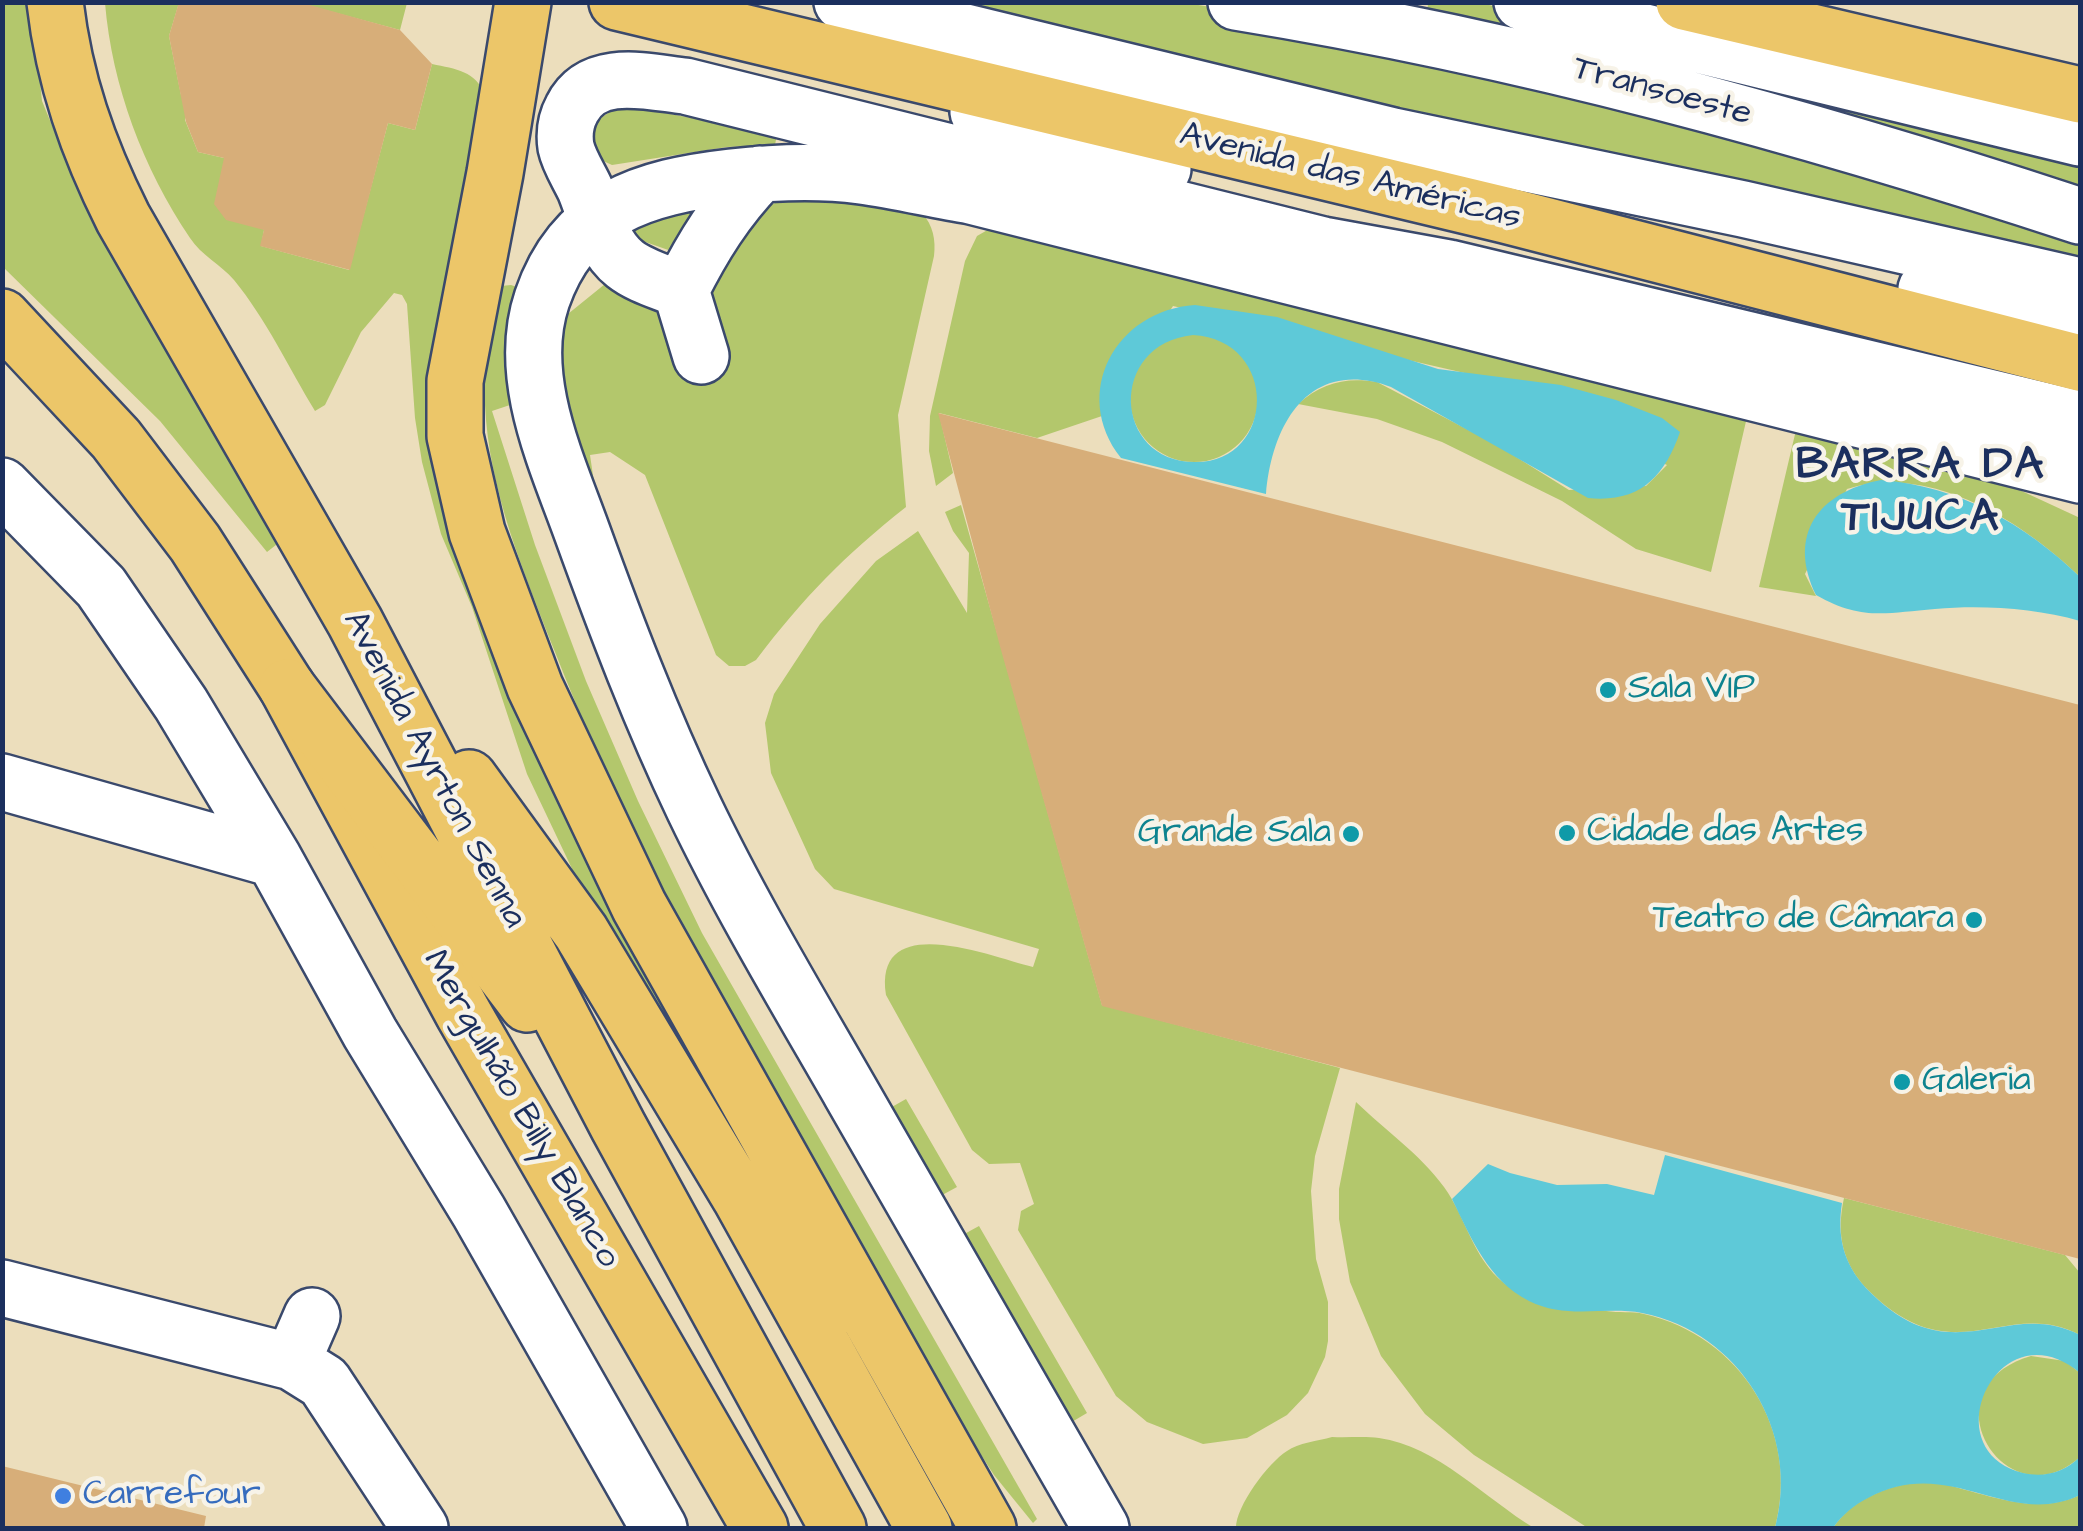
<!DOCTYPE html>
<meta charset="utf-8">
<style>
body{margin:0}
#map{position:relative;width:2083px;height:1531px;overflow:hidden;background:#ecdebc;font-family:"Architects Daughter",sans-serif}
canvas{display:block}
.frame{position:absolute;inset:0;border:5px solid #1b2f5e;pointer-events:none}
</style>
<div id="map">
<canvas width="2083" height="1531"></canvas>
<div class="frame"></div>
</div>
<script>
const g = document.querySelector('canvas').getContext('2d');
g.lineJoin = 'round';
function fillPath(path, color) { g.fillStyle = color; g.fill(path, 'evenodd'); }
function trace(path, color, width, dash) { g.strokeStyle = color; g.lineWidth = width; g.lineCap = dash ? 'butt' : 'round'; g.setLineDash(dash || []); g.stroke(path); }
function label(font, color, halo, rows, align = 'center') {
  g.font = font + ' "Architects Daughter",sans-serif'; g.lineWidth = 9; g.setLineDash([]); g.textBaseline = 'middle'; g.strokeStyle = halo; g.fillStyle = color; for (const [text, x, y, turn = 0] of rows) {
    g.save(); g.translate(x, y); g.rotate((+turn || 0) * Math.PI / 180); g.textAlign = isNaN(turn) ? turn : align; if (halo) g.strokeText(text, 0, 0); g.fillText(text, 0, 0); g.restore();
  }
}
fillPath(new Path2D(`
 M3,3h29l10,98 48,117 95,166 96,157 -14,11 -107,-131 -157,-154z
 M105,3h74l-10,33 12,59 10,4 -6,21 13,32 26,6 40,72 -3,16 88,24 39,-147 27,7 17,-66c24,5 44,7 53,31l-44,247 121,464c115,250 261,485 398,722h-14l-371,-653 -48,-101 -55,-167 -31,-73 -19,-72 -7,-44 -8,-114 -5,-9 -8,-2 -33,39 -36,73 -10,6c-26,-43 -49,-92 -81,-131 -13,-15 -33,-25 -44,-42 -47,-70 -78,-152 -85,-235z
 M299,3h108l-7,27z
 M890,3h296l191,31 703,193v49z
 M1481,3l599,147v50l-654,-182 2,-14z
 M617,107h16l144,27 -2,11 -48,2 -115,18 -13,-6 -10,-18 6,-19z
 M800,192l122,21c11,12 14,27 12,43l-36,159 8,92c-62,49 -102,90 -150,153l-11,6h-16l-13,-11 -71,-180 -35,-23 -20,3 8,55 -41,-130 6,-62 42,-34c26,1 48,20 61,41l45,-19v-19l44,-75z
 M700,208l-26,44 -40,-14 -2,-6 9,-9z
 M991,228l756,189 -36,155 -75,-23 -74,-48 -120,-59 -65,-23 -79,-15c24,-21 47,-27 79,-22l120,63 72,45 77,-4 21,-21 -198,-91 -296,-68 -71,110 -65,22 -98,-25 14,60 -17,13 -7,-35 1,-35 35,-155 12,-25z
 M511,285l12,4 -1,112 -30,10 43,134 51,136 52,120 64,132 335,586 -4,4 -39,-48 -27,-42c-148,-255 -304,-506 -412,-781 -31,-79 -66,-161 -70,-247 -2,-39 9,-81 16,-119z
 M1130 398a64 64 0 1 1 128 0a64 64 0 1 1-128 0Z
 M1796,430l202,50 82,38v59c-58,-56 -150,-114 -233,-88l-42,85 11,22 -57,-9z
 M961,505l141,500 238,63 -25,88 -4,35 5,68 12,43v39l-3,16 -17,36 -21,22 -40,23 -44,6 -56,-22 -31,-26 -98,-166 3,-19 13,-7 -14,-41 -31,1 -17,-14 -86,-155c-13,-87 106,-38 147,-28l6,-18 -205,-60 -19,-20 -44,-96 -6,-50 9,-29 46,-70 56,-63 42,-30 49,82 2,-60 -16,-22 -8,-19z
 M906,1099l51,88 -24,13 -50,-88z
 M1356,1102c30,29 63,51 88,85 22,30 29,72 60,96 12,10 84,25 102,28 13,2 26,0 38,3 97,22 157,118 131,214h-187l-114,-73 -49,-41 -44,-58 -31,-74 -11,-63v-30z
 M1844,1198l221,57 15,18v62c-74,-39 -125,41 -211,-44 -27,-27 -33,-57 -25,-93z
 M979,1226l108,187 -22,13 -108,-188z
 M2031,1356l34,5 15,12v84c-74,67 -158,-69 -49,-101z
 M1332,1437c15,1 32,-1 47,1 58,8 107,61 155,90h-298c0,-22 32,-65 51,-77 11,-8 31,-10 45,-14z
 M1929,1481c50,9 102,37 151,14v33h-247c20,-31 61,-45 96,-47z`), '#b3c76c');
fillPath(new Path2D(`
 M1195,305l82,12 161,52 123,16 55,15 46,18 18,14c-16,46 -41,71 -92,66l-197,-111c-81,-30 -119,36 -125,107l-145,-36c-51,-65 -5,-148 74,-153zM1193,335c87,5 83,128 2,127 -82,0 -88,-118 -2,-127z
 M1881,480c78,6 144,44 199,97v44c-46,-13 -98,-16 -145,-12 -50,4 -73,12 -119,-14 -29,-60 2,-103 65,-115z
 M1665,1155l177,48c-5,33 1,60 24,85 86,90 139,8 214,47v38c-81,-68 -149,77 -57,100 22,5 41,-1 57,-16v38c-73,35 -130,-42 -212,3 -14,7 -26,17 -35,30h-58c26,-95 -35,-196 -133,-215 -38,-7 -75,7 -113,-12 -41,-21 -58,-63 -77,-102l36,-35 22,9 47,12 50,-1 47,11z`), '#5ec9d8');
fillPath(new Path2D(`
 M179,2h120l101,28 32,34 -17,66 -27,-7 -38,147 -90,-24 4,-16 -38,-10 -12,-16 10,-46 -26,-6 -12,-30 -17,-86z
 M938,413l1142,292v554l-978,-253 -101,-356z
 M2,1466l204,50 -2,12h-202z`), '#d7ae79');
const minor = new Path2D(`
 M842,2l551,134 350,73 337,77
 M1236,2c289,47 567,123 844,214
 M1522,2l558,136
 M978,112l185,57
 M1926,289l154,37
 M681,290c-18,-8 -41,-14 -56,-26 -22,-17 -30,-50 -40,-75 -6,-13 -16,-28 -19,-42 -2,-13 0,-27 6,-38 21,-42 76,-27 113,-23l638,159 126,23 631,151
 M701,356l-20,-66c22,-44 45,-81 79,-116
 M2,486l99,101 80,117 93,155 96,174 109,179 180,316
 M2,782l272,77
 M2,1288l290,74 32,20 96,146
 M292,1362l20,-46
 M1101,1528c-83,-145 -167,-290 -250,-435 -54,-94 -110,-187 -157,-285 -43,-90 -78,-182 -112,-276 -26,-72 -66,-156 -40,-233 31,-91 102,-112 189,-122 44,-5 86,-7 130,-1 37,5 73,14 110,20l1109,279`);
const major = new Path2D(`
 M2,317l114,122 79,104 92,144 176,326 297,515`);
const highway = new Path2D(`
 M55,2c9,78 33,146 68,216l232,404 263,504 220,402
 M523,2l-28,171 -40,208v55l22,96 58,155 104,219 349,622
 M617,2l888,213 575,148
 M1684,2l396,93
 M287,687l240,317
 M469,778l112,154 159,265 184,331`);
trace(minor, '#3a496c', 60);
trace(major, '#3a496c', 60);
trace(highway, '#3a496c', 60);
trace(minor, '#fff', 55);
trace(major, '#ecc669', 55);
trace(highway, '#ecc669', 55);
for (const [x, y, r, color] of [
 [1608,690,10,"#0f9aa8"],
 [1567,833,10,"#0f9aa8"],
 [1351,834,10,"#0f9aa8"],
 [1974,920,10,"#0f9aa8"],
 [1902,1082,10,"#0f9aa8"],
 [63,1496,10,"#3f7fe0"]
]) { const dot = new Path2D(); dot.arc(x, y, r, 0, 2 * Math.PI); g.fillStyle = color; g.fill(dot); trace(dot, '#f7f3e8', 4); }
label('35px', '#1b2f5e', '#f7f3e8', [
 ["Transoeste",1662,93,15],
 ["Avenida das Américas",1350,178,14],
 ["Avenida Ayrton Senna",433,770,62],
 ["Mergulhão Billy Blanco",520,1110,60]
]);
label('35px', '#0d838f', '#f7f3e8', [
 ["Sala VIP",1628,690],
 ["Cidade das Artes",1587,833],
 ["Grande Sala",1331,834,"right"],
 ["Teatro de Câmara",1954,920,"right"],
 ["Galeria",1922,1082]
], 'left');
label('35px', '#366cbe', '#f7f3e8', [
 ["Carrefour",83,1496]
], 'left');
g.letterSpacing = '2.5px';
label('bold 45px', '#1b2f5e', '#f7f3e8', [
 ["BARRA DA",1921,468],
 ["TIJUCA",1921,520]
]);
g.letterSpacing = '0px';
</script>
